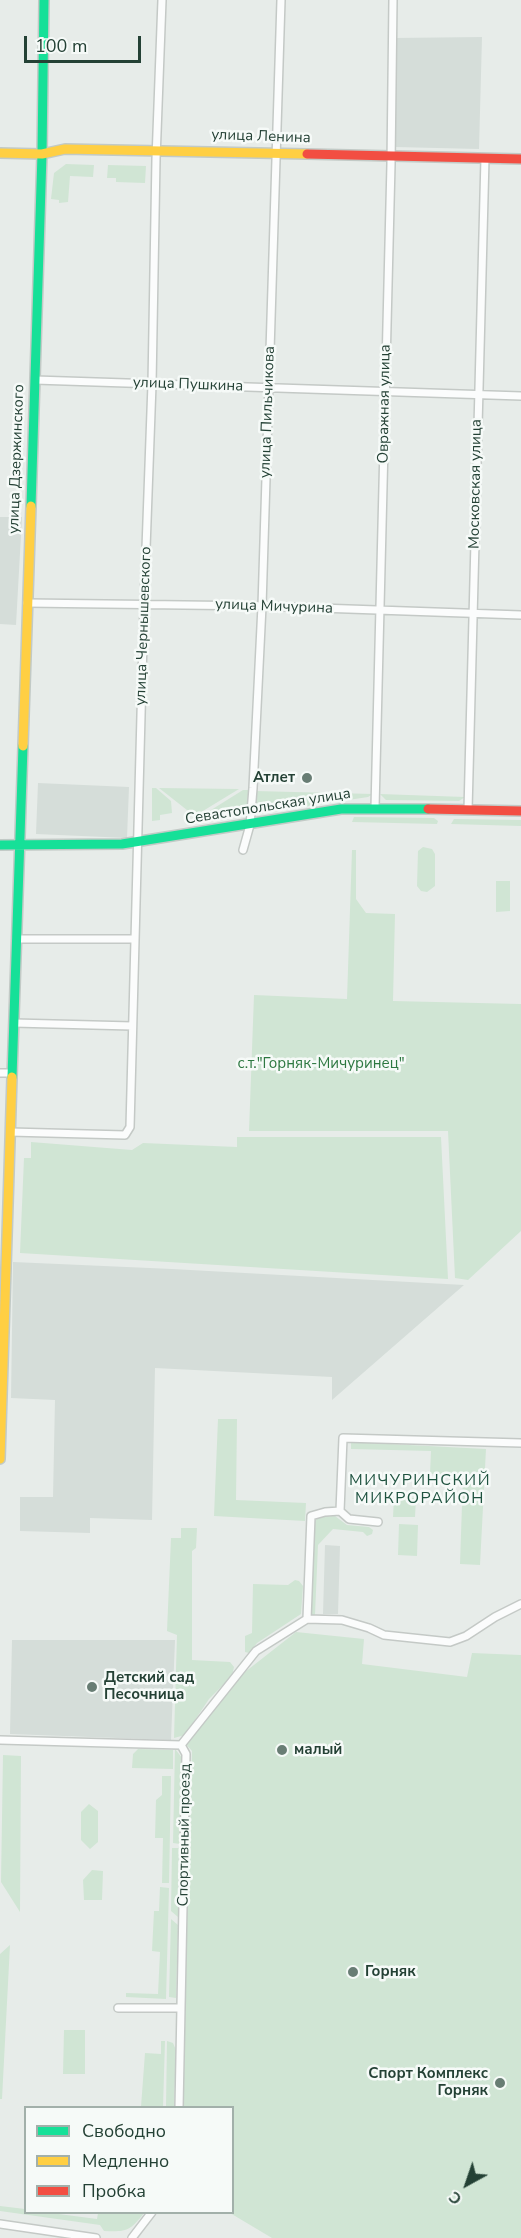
<!DOCTYPE html>
<meta charset="utf-8">
<style>
body{margin:0}
#map{position:relative;width:521px;height:2238px;overflow:hidden;background:#e7ece9;font-family:"Nunito Sans",sans-serif}
canvas{display:block}
.legend{position:absolute;left:24px;top:2106px;width:210px;height:108px;box-sizing:border-box;background:#f6faf8;border:2px solid #a2b0aa;margin:0;padding:8px 10px;list-style:none;font-size:18px;color:#244135}
.legend li{display:flex;align-items:center;gap:12px;height:30px}
.legend b{width:30px;border:2px solid #a2b0aa}
.north{position:absolute;left:437px;top:2154px;width:60px;height:60px;-webkit-text-stroke:4px #f6faf8;paint-order:stroke;rotate:220deg;font-size:16px;font-weight:700;line-height:24px;text-align:center;color:#244135}
.north::after{content:'';display:block;margin:auto;width:21px;height:27px;background:#244135;clip-path:polygon(50% 0,100% 100%,50% 72%,0 100%)}
.scale{position:absolute;left:24px;top:36px;width:117px;height:27px;box-sizing:border-box;border:3px solid #244135;border-top:0;padding-left:8px;font-size:18px;line-height:21px;white-space:nowrap;color:#244135;-webkit-text-stroke:4px #f6faf8;paint-order:stroke}
</style>
<div id="map">
<canvas width="521" height="2238"></canvas>
<ul class="legend">
<li><b style="height:8px;background:#16e098"></b>Свободно</li>
<li><b style="height:8px;background:#ffcf43"></b>Медленно</li>
<li><b style="height:8px;background:#f24e42"></b>Пробка</li>
</ul>
<div class="north">С</div>
<div class="scale">100 m</div>
</div>
<script>
const g = document.querySelector('canvas').getContext('2d');
g.lineJoin = 'round';
function fillPath(path, color) { g.fillStyle = color; g.fill(path, 'evenodd'); }
function trace(path, color, width, dash) { g.strokeStyle = color; g.lineWidth = width; g.lineCap = dash ? 'butt' : 'round'; g.setLineDash(dash || []); g.stroke(path); }
function label(font, color, halo, rows, align = 'center') {
  g.font = font + ' "Nunito Sans",sans-serif'; g.lineWidth = 5; g.setLineDash([]); g.textBaseline = 'middle'; g.strokeStyle = halo; g.fillStyle = color; for (const [text, x, y, turn = 0] of rows) {
    g.save(); g.translate(x, y); g.rotate((+turn || 0) * Math.PI / 180); g.textAlign = isNaN(turn) ? turn : align; if (halo) g.strokeText(text, 0, 0); g.fillText(text, 0, 0); g.restore();
  }
}
fillPath(new Path2D(`
 M482,37l-3,112 -84,-2 -1,-109z
 M0,517h22l-6,108 -16,-1z
 M38,783l91,4 -2,51 -91,-4z
 M13,1262l159,7 292,16 -132,115v-23l-177,-9 -3,152 -62,-2v15l-70,-2v-34h33l2,-97 -44,-2z
 M325,1545l15,1 -2,68h-15z
 M12,1640h163l-4,100 -161,-6z`), '#d5ddd9');
fillPath(new Path2D(`
 M66,164l28,1 -1,12 -23,-1 -2,26 -9,1v-3l-8,-1 3,-26z
 M108,165l38,1 -1,17 -29,-1v-4h-9z
 M152,788h4l15,13 1,12 -12,2v5l-8,1z
 M159,788l80,1 -41,25h-6z
 M243,790h6l-1,20 -45,5z
 M255,791l118,3 -5,3 -106,16 -7,-5z
 M380,794l85,3 -6,4 -73,-1z
 M354,817l80,1 4,3 -1,3 -85,-2z
 M454,819l67,1v6l-70,-2z
 M423,847l9,2 3,5v32l-8,6 -6,-1 -4,-5 1,-35z
 M352,850h4v49l10,14 29,1 -2,87 128,3v227l-53,49 -13,-2 -7,-147h-199l5,-136 93,4z
 M510,881v30l-14,1v-31z
 M237,1137h204l7,142 -428,-26 4,-95h7v-16l101,8 11,-7 94,4z
 M218,1419h19l-1,81 70,3 -1,18 -91,-5z
 M351,1442l135,7 -6,116 -20,-1 3,-89 -33,-1 1,-23 -80,-2z
 M394,1497l22,1 -1,19h-22z
 M335,1516l12,9 22,2 4,3 -1,4 -5,2 -4,-4 -30,-3 -15,16 -3,70 -4,2 -1,-2 4,-92 4,-6z
 M399,1524l19,1 -1,31 -19,-1z
 M181,1528h16l-1,20 -4,3v109l38,2 4,5 -2,9 -23,23 -24,36 -11,3 3,-103 -10,-4 4,-93h10z
 M295,1580l4,1 4,5 -2,28 -44,29 -8,10 -4,-1v-16l7,-3 1,-49 35,1z
 M296,1632l68,7 -2,25 105,13 5,-24 49,2v583h-249l-42,-25 2,-1v-104h-49l4,-257 3,-24 2,-76 -7,-8 60,-71z
 M138,1749l35,1v19l-41,-1 1,-14z
 M175,1749l8,10 -3,85 -7,-1z
 M3,1755l18,1 -1,156 -19,-30z
 M162,1776h9l-2,107h-7l1,-45h-8l1,-38 6,-5z
 M89,1804l9,7v31l-8,7 -9,-9v-28z
 M172,1848h7l-1,69 -7,-6z
 M92,1870l11,1 -1,29h-18l-1,-20z
 M160,1887l9,1 -3,111 -40,-2v-4l32,1 2,-42 -8,-1 2,-40h5z
 M171,1919l7,6 -2,73 -7,-1z
 M10,1945l-8,154h-2v-145z
 M64,2030h21v44h-22z
 M161,2041h4l-2,66h-22l4,-54 16,1z
 M167,2041l6,2 3,7 -2,57h-8z
 M0,2206l25,3 1,3 25,1 46,6 1,-6h46c-14,18 -17,19 -40,18l-4,-6 -100,-14z`), '#d0e5d4');
const street = new Path2D(`
 M35,380l486,16
 M27,603l235,3 259,9
 M375,808l16,-644 2,-164
 M468,810l17,-652
 M243,850l7,-25 3,-37 9,-182 19,-606
 M16,939h119
 M14,1023l118,3
 M0,1073h12
 M10,1132l115,3 5,-8 14,-524 8,-219 4,-225 6,-159
 M340,1511l9,8 29,3
 M307,1619l4,-103 14,-4 15,-1 3,-73 178,5
 M0,1740l181,5 5,9 -7,354
 M181,1745l75,-94 51,-32 35,1 27,8 15,7 66,7 16,-6 29,-19 26,-13
 M118,2008h63
 M0,2224l96,14
 M132,2238l20,-26`);
const fast = new Path2D(`
 M31,506l11,-352 2,-154
 M0,845l122,-1 219,-35h87
 M12,1077l11,-331`);
const slow = new Path2D(`
 M0,153l42,1 23,-5 242,5
 M23,746l8,-240
 M0,1459l12,-382`);
const jam = new Path2D(`
 M307,154l214,5
 M428,809l93,2`);
trace(street, '#c4c9c6', 10);
trace(fast, '#c2cac6', 12);
trace(slow, '#c2cac6', 12);
trace(jam, '#c2cac6', 12);
trace(street, '#fbfcfc', 7);
trace(fast, '#16e098', 9);
trace(slow, '#ffcf43', 9);
trace(jam, '#f24e42', 9);
for (const [x, y, r, color] of [
 [307,778,6,"#687d74"],
 [92,1687,6,"#687d74"],
 [282,1750,6,"#687d74"],
 [353,1972,6,"#687d74"],
 [500,2083,6,"#687d74"]
]) { const dot = new Path2D(); dot.arc(x, y, r, 0, 2 * Math.PI); g.fillStyle = color; g.fill(dot); trace(dot, '#f6faf8', 2); }
label('15px', '#244135', '#f6faf8', [
 ["улица Ленина",261,137,2],
 ["улица Пушкина",188,385,2],
 ["Овражная улица",385,404,-89],
 ["улица Пильчикова",268,412,-88],
 ["улица Дзержинского",17,459,-88],
 ["Московская улица",476,484,-89],
 ["улица Мичурина",274,607,2],
 ["улица Чернышевского",144,626,-88],
 ["Севастопольская улица",268,807,-9],
 ["Спортивный проезд",185,1835,-89]
]);
label('bold 15px', '#244135', '#f6faf8', [
 ["Атлет",295,778,"right"],
 ["Детский сад",104,1678],
 ["Песочница",104,1695],
 ["малый",294,1750],
 ["Горняк",365,1972],
 ["Спорт Комплекс",488,2074,"right"],
 ["Горняк",488,2091,"right"]
], 'left');
label('15px', '#2d7841', '#f6faf8', [
 ["с.т.\"Горняк-Мичуринец\"",321,1064]
]);
g.letterSpacing = '1.5px';
label('16px', '#1f5340', '#f6faf8', [
 ["МИЧУРИНСКИЙ",420,1481],
 ["МИКРОРАЙОН",420,1499]
]);
g.letterSpacing = '0px';
</script>
